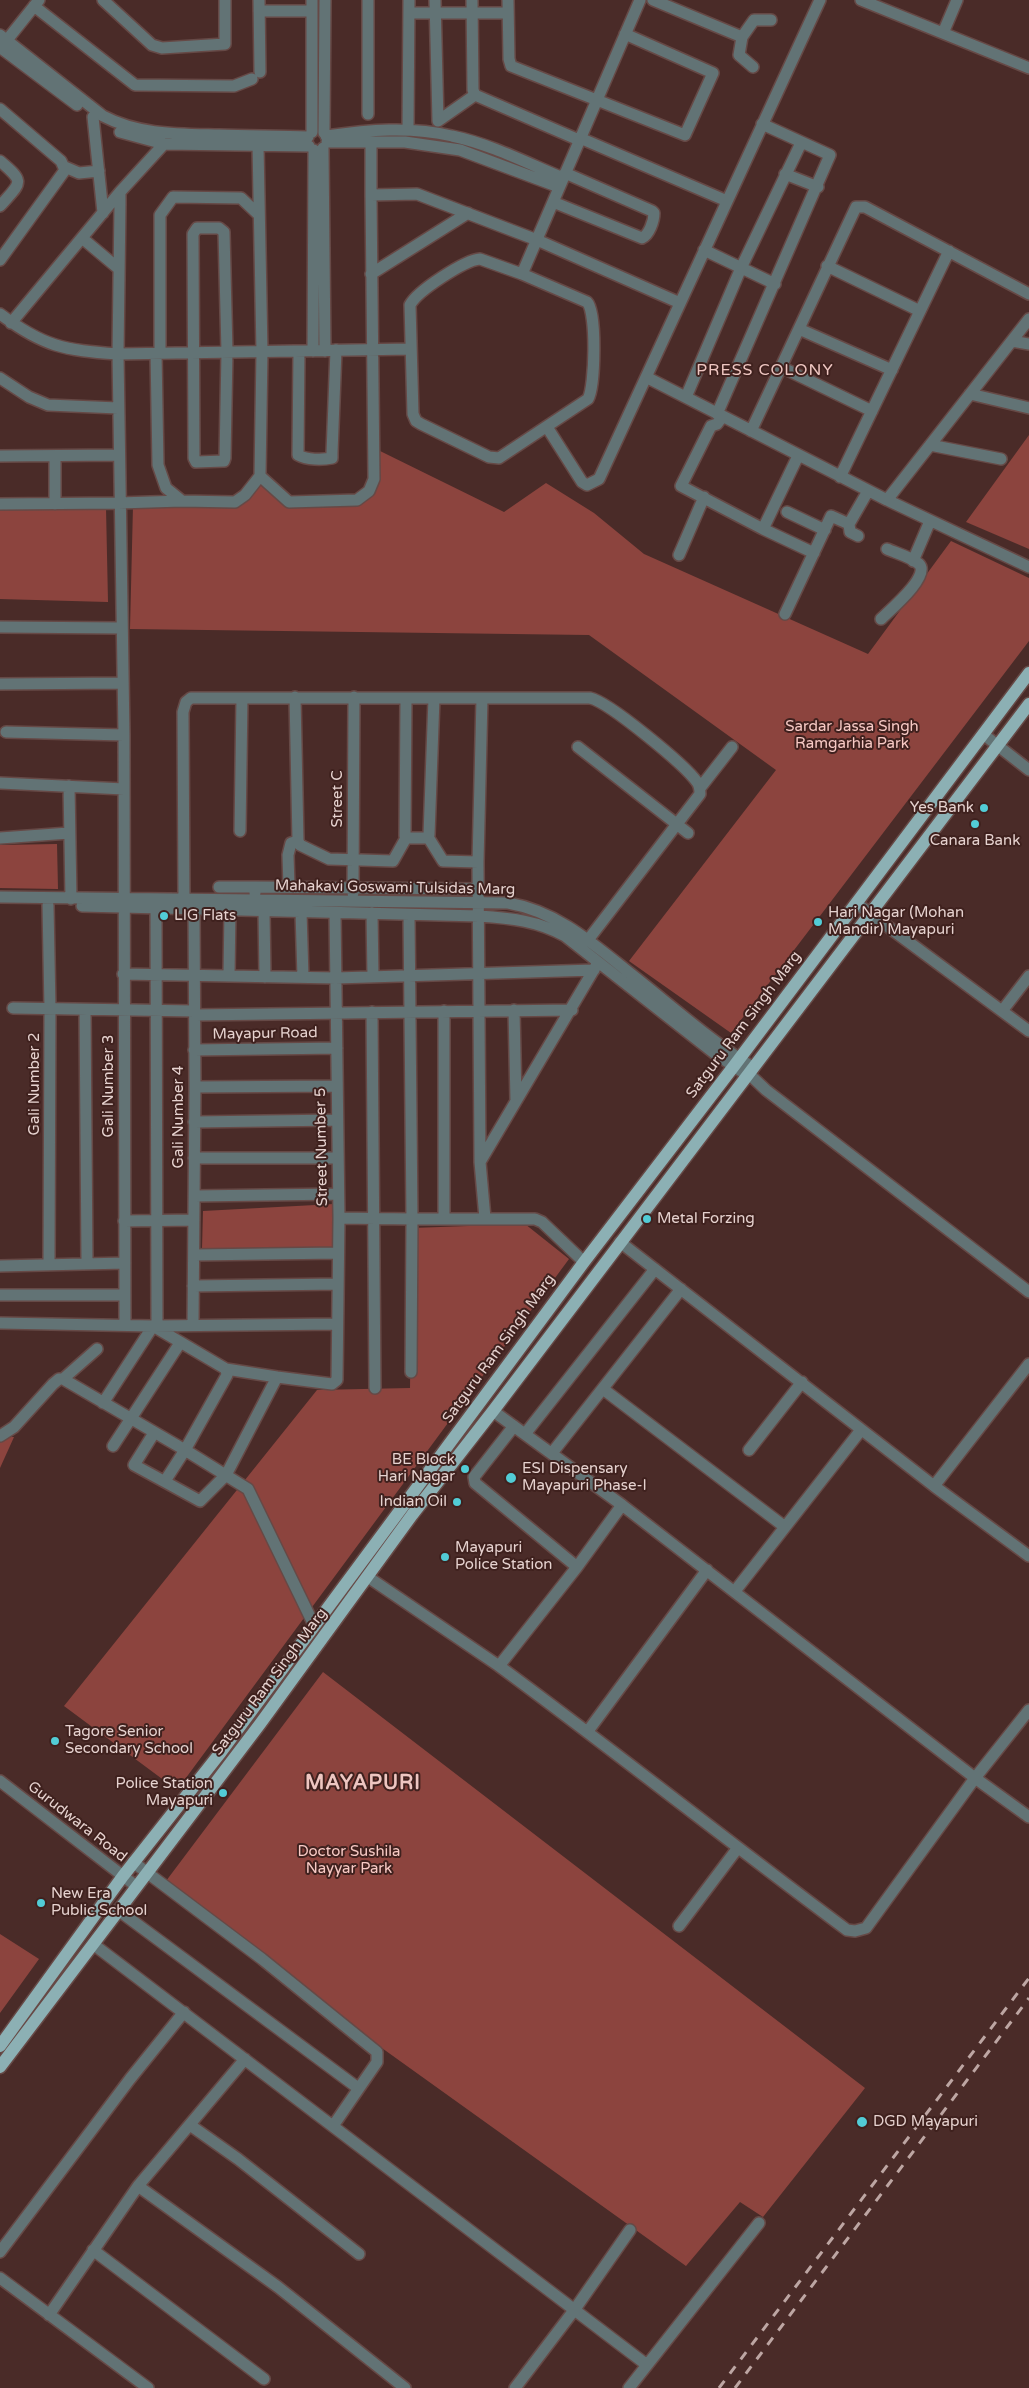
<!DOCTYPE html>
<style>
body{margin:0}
canvas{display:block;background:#4a2b28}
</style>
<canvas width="1029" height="2388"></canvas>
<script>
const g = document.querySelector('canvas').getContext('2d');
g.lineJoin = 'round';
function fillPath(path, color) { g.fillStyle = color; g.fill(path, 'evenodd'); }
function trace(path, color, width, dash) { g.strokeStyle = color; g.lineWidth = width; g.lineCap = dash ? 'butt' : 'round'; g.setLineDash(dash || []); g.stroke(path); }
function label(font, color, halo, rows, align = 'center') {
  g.font = font + ' "Varela Round",sans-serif'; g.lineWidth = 4; g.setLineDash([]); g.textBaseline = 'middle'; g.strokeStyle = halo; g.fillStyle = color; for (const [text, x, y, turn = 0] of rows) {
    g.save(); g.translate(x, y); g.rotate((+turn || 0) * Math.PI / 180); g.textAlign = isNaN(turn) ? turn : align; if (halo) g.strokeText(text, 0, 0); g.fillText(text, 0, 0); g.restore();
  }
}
fillPath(new Path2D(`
 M1029,435v114l-63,-27z
 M378,450l126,62 42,-29 48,30 50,41 224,100 83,-113 78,37v63l-298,392 -102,-72 147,-191 -187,-135 -459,-6 3,-123 109,-1 17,-24 27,25h71l21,-27z
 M106,508l2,94 -108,-3v-90z
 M57,844l1,45 -58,-1v-43z
 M334,1204v45h-132l1,-38z
 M525,1224l44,35 -392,531 -113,-84 253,-316 93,-2 2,-160z
 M0,1437h14l-14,31z
 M323,1672l542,416 -102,129 -23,-15 -54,64 -526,-377z
 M0,1934l39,25 -39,54z`), '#8c443e');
const minor = new Path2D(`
 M103,0l49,45 10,3 63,-4v-44
 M259,0l1,72
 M312,0v132
 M368,0v114
 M435,0l3,121
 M472,0l1,90 2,5 104,45
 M508,0l1,59 2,7 174,69 28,-62 -88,-39
 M653,0l89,37 12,-17h17
 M861,0l168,68
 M34,6l101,79 99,1 18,-7
 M259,11h53
 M415,13h93
 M943,33l14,-33
 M0,35l103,81c36,19 76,18 116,19 30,1 60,1 89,2
 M742,37l-3,18 14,12
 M3,45l36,-45
 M1,48l76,57
 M0,109l61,52 4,9 -65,90
 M93,117l10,96
 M438,121l37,-26
 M408,130l1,-130
 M120,132l44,12 145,2
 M324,133l1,-133
 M326,136c42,-6 84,-10 126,0 38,8 75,27 111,42
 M580,138l147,63
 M327,142h78l55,8 99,37
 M258,145l4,207 -2,124 29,26 68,-2 12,-9 5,-12 -3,-284 46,-1 120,46 143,63
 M323,148l2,203
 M0,161c26,22 21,21 0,45
 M65,167l14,6 20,-2
 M785,174l33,13
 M371,195v-52
 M553,202l89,36c7,-3 12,-17 12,-25l-2,-2 -87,-38
 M197,228h22l5,4 3,120 -2,106 -1,3 -28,1 -2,-4 -1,-224z
 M82,238l37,31
 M704,250l71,34
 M480,259l42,15 65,28c10,10 8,85 1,97l-89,59 -10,-1 -68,-33 -5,-3 -3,-7 -3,-109c7,-14 55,-45 70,-46z
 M827,266l93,45
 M371,274l97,-61
 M522,274l118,-274
 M0,314c44,33 64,36 118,40l293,-5
 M11,323l109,-131
 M799,329l93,41
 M1012,341l17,3
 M299,351l-1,104c9,5 24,5 34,3v-5l4,-103
 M313,351l1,-201
 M156,353l2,112 8,23 16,13
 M160,353v-138l13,-18 68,1 18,17
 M781,367l91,44
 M646,377l241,123 142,67
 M0,378l29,19 19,8 70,3
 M970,394l59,14
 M686,397l55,-129 60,-125
 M717,414l113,-259 -68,-31
 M722,417l-5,7 -6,2 -30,60 82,43 35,-73
 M547,427l35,55 5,3 12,-6 221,-479
 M751,431l105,-224h9l164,87
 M930,445l71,14
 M0,456l118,-1
 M55,456v48
 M840,477l109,-226
 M887,500l142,-181
 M0,504l119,-1 63,-2 53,1 10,-7 15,-19
 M787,512l38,18
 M763,529l51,24
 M858,536l-8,-4 -1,-8 19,-33
 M679,555l25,-58
 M913,561l17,-40
 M785,614l46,-98 18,8
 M881,619c9,-9 50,-43 38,-55 -8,-7 -23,-11 -32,-15
 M0,627l122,1
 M1,684l122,-1
 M295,697l3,144 2,4 29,14 64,2 13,-23
 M406,698l-1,138 1,2h20l3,-3 5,-137
 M6,732l118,3
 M983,734l46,36
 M578,747l110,86
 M0,783l124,6
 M69,786l2,113
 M700,788l32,-41
 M240,831l2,-133
 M428,837l15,24 35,1
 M0,838l69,-5
 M219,887h36v6
 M255,887l224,2
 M289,887l-1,-32 3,-12 7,-2
 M353,893l1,-196
 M0,897l508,6c47,8 82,38 118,67 41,32 82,69 126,97
 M184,899l-1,-187 3,-10 5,-4h399c19,4 95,67 107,84 3,4 3,8 3,12l-112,146
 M856,903l173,128
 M48,905l2,104 -1,255
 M82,906l397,10c32,2 59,5 86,20l149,117 33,22
 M156,908l1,418
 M264,911l1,66
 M301,912l2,65
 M372,913l1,64
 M123,974l213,4 258,-8
 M229,975l1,-65
 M13,1008l181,3
 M85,1010l2,252
 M514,1010l2,91
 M1002,1011l27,-35
 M372,1012l3,376
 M195,1015l377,-5
 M194,1050l143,-2
 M748,1073l18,17 263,202
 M195,1087l141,-1
 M194,1122l143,-2
 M194,1158h143
 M480,1162l-2,-300 4,-164
 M194,1196l144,-2
 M339,1218l73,1 -3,-304
 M444,1218v-207
 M485,1218l-5,-56 116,-196
 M124,1221l70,-1
 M620,1242l314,244 95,70
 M194,1255l144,-2
 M0,1266l125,-3
 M193,1286l145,-2
 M0,1295h124
 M0,1323l153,3 184,-2
 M125,1324l-1,-589 -6,-381 2,-150v-12l44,-48
 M193,1325l2,-238 -1,-178
 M226,1369l51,8
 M411,1372l1,-153h123l7,3 42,40
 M63,1379l34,-30
 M603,1389l182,138
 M103,1403l50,-77 73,43 1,6 -42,75 63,39 66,136
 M514,1426l-40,51 1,6 102,84
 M154,1433l-20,32 66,36 26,-26 51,-98 55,7 5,-4 2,-162 -4,-305
 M525,1434l130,-165
 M0,1436l14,-9 39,-43 6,-5h4l122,71 -20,31
 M113,1446l67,-103
 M749,1450l53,-68
 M552,1453l129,-164
 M934,1486l95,-122
 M622,1505l353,273 54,39
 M368,1577l131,89 78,-99 45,-62 -129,-94
 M735,1591l126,-161
 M499,1666c117,86 231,177 348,264l8,1 11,-3 109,-150 54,-68
 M588,1731l119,-161
 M0,1781l136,105
 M133,1862l129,97 115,93v10l-44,64
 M118,1910l240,178
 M679,1926l58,-77
 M93,1944l554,421
 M190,2125l48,34 121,95
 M138,2186l107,-127
 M93,2250l171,129
 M0,2252l130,-173 54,-67
 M0,2278l148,110
 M49,2315l89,-129 140,101 127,101
 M515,2388l60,-79 55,-79
 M629,2388l130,-165`);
const major = new Path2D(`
 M0,2046l123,-170 98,-124 363,-490 150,-196 295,-393
 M0,2067l260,-343 152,-209 81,-104 536,-707`);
trace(minor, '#664946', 14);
trace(major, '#664946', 15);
trace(minor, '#627375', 11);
trace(major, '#8cb0b4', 12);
trace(new Path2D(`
 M719,2388l310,-410
 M735,2388l294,-390`), '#bda6a3', 3, [9, 9]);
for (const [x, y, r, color] of [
 [984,808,5,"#52ccd6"],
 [975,824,5,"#52ccd6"],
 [164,916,5,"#52ccd6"],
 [818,922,5,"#52ccd6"],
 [647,1219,5,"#52ccd6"],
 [465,1469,5,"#52ccd6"],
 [511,1478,6,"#52ccd6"],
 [457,1502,5,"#52ccd6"],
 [445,1557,5,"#52ccd6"],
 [55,1741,5,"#52ccd6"],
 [223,1793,5,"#52ccd6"],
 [41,1903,5,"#52ccd6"],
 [862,2122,6,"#52ccd6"]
]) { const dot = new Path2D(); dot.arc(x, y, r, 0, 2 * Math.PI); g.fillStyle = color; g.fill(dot); trace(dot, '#3f211e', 2); }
label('15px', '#f8cac5', '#3f211e', [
 ["Sardar Jassa Singh",852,727],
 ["Ramgarhia Park",852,744],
 ["Doctor Sushila",349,1852],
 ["Nayyar Park",349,1869]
]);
label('15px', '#e6d2cf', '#3f211e', [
 ["Street C",338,799,-90],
 ["Mahakavi Goswami Tulsidas Marg",395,888,1],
 ["Satguru Ram Singh Marg",744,1025,-53],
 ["Mayapur Road",265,1034,-1],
 ["Gali Number 2",35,1084,-90],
 ["Gali Number 3",109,1086,-90],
 ["Gali Number 4",179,1117,-90],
 ["Street Number 5",322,1147,-91],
 ["Satguru Ram Singh Marg",499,1349,-54],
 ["Satguru Ram Singh Marg",270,1682,-53],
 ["Gurudwara Road",77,1822,38]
]);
label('15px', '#e6d2cf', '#3f211e', [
 ["Yes Bank",974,808,"right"],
 ["Canara Bank",975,841,"center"],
 ["Hari Nagar (Mohan",828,913],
 ["Mandir) Mayapuri",828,930],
 ["LIG Flats",174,916],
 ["Metal Forzing",657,1219],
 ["BE Block",455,1460,"right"],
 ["Hari Nagar",455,1477,"right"],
 ["ESI Dispensary",522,1469],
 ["Mayapuri Phase-I",522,1486],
 ["Indian Oil",447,1502,"right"],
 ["Mayapuri",455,1548],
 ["Police Station",455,1565],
 ["Tagore Senior",65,1732],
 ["Secondary School",65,1749],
 ["Police Station",213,1784,"right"],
 ["Mayapuri",213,1801,"right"],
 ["New Era",51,1894],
 ["Public School",51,1911],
 ["DGD Mayapuri",873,2122]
], 'left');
g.letterSpacing = '1px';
label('16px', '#eec6c1', '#3f211e', [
 ["PRESS COLONY",765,371]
]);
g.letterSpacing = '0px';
g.letterSpacing = '1px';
label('bold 20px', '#eec6c1', '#3f211e', [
 ["MAYAPURI",363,1784]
]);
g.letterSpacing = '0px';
</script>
